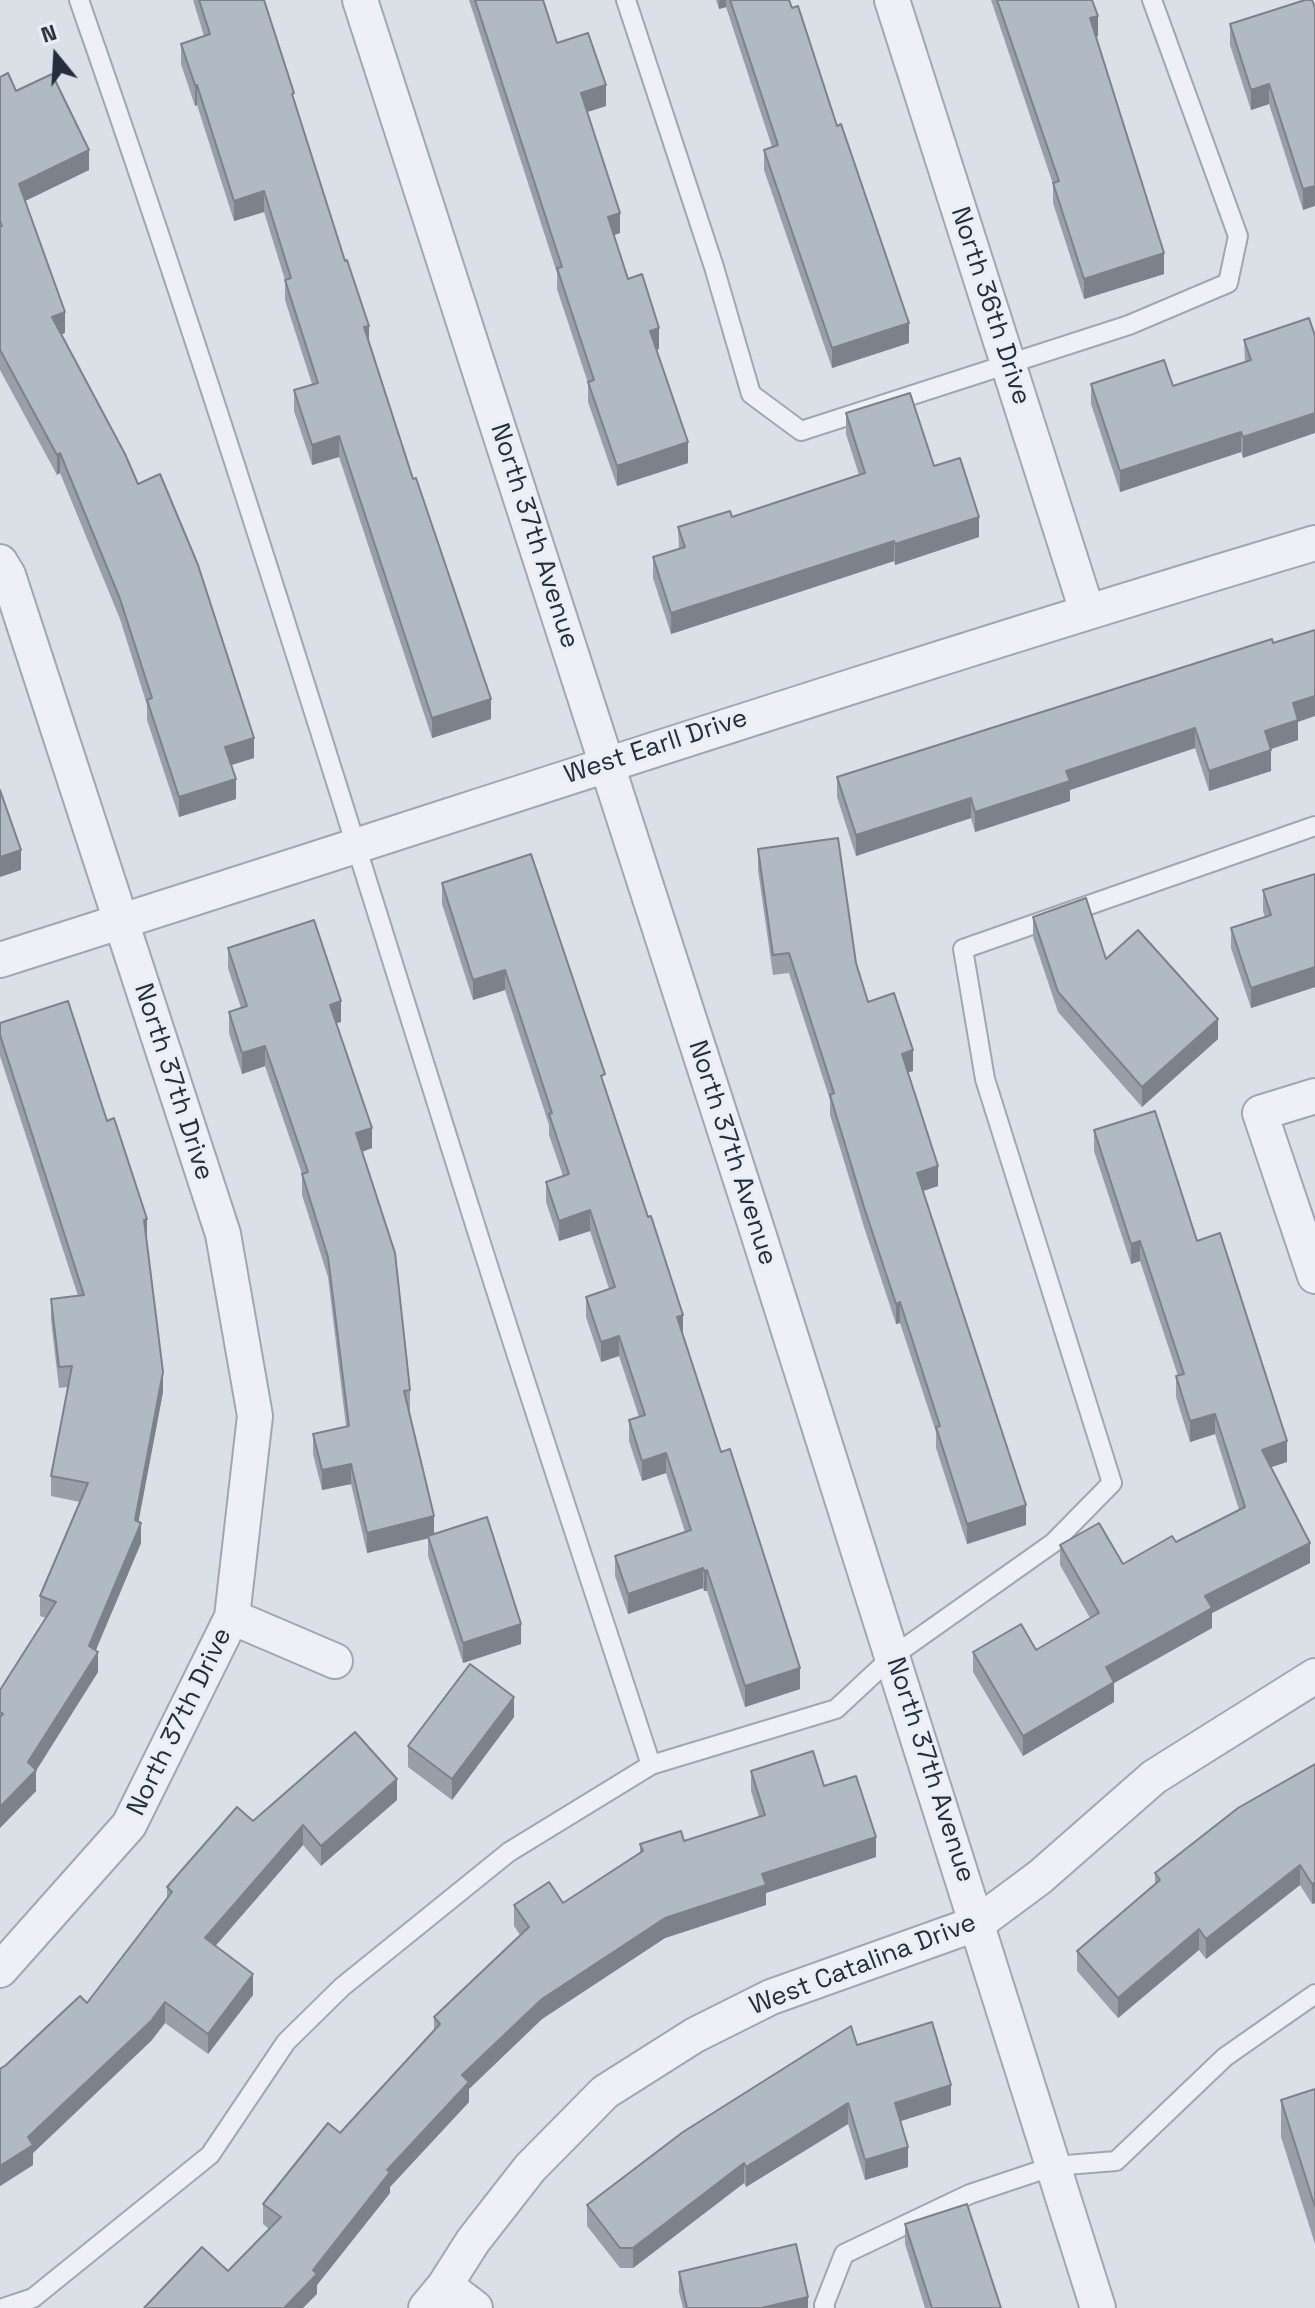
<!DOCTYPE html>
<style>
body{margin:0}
#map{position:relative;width:1315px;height:2308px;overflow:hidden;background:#dbe0e7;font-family:"Space Grotesk",sans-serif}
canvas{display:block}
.north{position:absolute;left:16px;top:16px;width:80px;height:80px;-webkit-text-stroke:6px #eaeff5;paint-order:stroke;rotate:342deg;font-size:22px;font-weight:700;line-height:32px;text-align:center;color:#232e3e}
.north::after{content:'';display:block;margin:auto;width:28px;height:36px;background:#232e3e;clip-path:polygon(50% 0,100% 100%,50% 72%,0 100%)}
</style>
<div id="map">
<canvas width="1315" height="2308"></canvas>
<div class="north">N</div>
</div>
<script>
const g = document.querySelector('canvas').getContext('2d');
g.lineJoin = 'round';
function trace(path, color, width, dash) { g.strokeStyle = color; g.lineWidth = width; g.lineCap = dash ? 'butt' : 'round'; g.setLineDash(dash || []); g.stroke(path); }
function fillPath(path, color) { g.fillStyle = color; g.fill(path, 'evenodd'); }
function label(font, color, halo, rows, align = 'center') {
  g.font = font + ' "Space Grotesk",sans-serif'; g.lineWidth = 6; g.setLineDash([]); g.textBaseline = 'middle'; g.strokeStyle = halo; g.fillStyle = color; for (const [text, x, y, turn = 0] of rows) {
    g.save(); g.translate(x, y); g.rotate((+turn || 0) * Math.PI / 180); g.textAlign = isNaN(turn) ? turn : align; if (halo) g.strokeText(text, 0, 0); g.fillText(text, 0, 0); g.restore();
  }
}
const service = new Path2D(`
 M79,0c141,402 265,809 393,1215 58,184 119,367 179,550
 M626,0l88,267 37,127 50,37 328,-106 99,-42 10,-47 -86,-236
 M3,2308l30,-10 177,-143 76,-113 56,-55 167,-135 142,-87 185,-56 57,-53 160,-113 59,-60 -127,-404 -22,-130 352,-123
 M825,2308l-1,-3 20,-51 126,-60 84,-28 62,-5 109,-104 90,-63`);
const minor = new Path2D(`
 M360,0c249,768 498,1537 738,2308
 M892,0l195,611
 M0,562l8,13 215,659 32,182 -23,201 -103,208 -129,145
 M0,960c439,-139 874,-285 1315,-417
 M1315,1096l-55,17 55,163
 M232,1617l103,44
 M445,2285l30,23
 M426,2308l19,-23 28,-44 57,-73 75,-76 90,-57 76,-38 207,-74 62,-46 114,-100 161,-101`);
trace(service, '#a0a7b1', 22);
trace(minor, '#a0a7b1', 38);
trace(service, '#eef0f5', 18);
trace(minor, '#eef0f5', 34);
fillPath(new Path2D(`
 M193,0h71l30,103 75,238 122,378 -59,19 -93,-281 -27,8 -18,-54v-21l18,-6 -27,-84v-20l-21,-68 -30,9 -37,-116 -2,1 -14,-42v-20l23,-8z
 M469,0h74l14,43 49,63 -19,6 33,121 -6,2 14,44 31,70 -3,1 32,113 -71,23 -29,-84v-19l-31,-94v-16z
 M716,0h73l120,343 -77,25 -68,-198v-20l8,-3 -46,-140 -7,2z
 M991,0h101l6,36 -2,1 68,237 -80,25 -31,-96v-19z
 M1305,0l-2,210 -34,-106 -18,6 -21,-65v-21z
 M0,77l16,14 73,79 -64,31 40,132 -4,1 193,424 -23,7 5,34 -57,18 -32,-97v-15l-27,-86 -60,-146 -3,2 -57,-105z
 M1309,318l-66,140 -2,-6 -121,40 -29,-88v-20l82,2 72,-24 -1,-22z
 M846,413l88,53 45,71 -84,28 -1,-4 -223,73 -18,-56v-21l26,-8 -1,-22 54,-10 127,-42 -13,-41z
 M1272,639l26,83v18l-27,9v22l-62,20 -14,-43 -125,42v11l-95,31 -4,-14 -115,38 -19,-59v-20z
 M758,849l98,114 12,39 45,69 -5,1 30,114 -15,5 103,334 -59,19 -31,-96v-16l-36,-109 -4,1 -32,-97 -34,-112v-15l-41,-127 -16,2 -15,-105z
 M1315,874v113l-64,21 -20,-60v-20l34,-11 -2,-6v-21z
 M442,883l163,203 78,250 117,353 -55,18 -38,-116h-3l-1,-3 -75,26 -13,-38v-20l70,-24 -19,-59 -24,8 -13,-40v-21l10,-3 -20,-61 -18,6 -15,-45v-20l23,-8 -19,-58 -31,10 -13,-39v-20l17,-6 -14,-41v-10l-44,-135 -32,10 -31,-96z
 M1033,917l73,42 112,80 -76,68 -84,-95 -25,-75z
 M228,948l113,74 -5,1 36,125 -10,4 48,238v20h-1l25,124 87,110 -58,19 -35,-107v-18l-61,15 -16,-69 -29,6 -9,-36v-20l33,-8 -18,-149 -26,-82v-21l-37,-108 -23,8 -13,-41v-21l12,-4 -13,-40z
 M0,1023l147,217 16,152 -25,130 3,21 -45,107 2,22 -62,98v21l-36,37v-138l46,-72 -6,-2v-20l40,-94 -29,-6v-20l17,-89 -9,1 -8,-68v-21l27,-3 -78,-240z
 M1094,1130l103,111 90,221 -16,5 39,96 -98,50v15l-98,55v19l-91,54 -50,-84v-20l63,-2 54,-32 -30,-53v-20l63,19 53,-22 63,-32 -24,-76 -25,8 -14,-45v-21h2l-38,-115 -9,3 -37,-113z
 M514,1717l-62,83 -44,-33v-21z
 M1315,1764v139l-3,1 -12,-19 -94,74 -7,-9 -81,68 -41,-47v-20l78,-66v-12z
 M751,1771l73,15 52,71 -110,36v12l-101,33 -123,81 -73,70v13l-79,85v6l-73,92v9l-89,-23 41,-42 -6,-5v-20l77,-71 94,-102v-14l86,-82 -6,-9v-21l49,-2 77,-51v-8l44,-3 75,-24 -8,-26z
 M397,1800l-76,66 -18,-21 -88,101 38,49 -45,59 -43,-31 -14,18 -118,112v12l-33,21 87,-183 80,-104v-12l86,-66z
 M857,2045l94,60 -51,16 8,46 -43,13 -17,-56 -102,63 -2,-4 -111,85h-13l-33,-42v-21z
 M1315,2089v155l-34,-107v-37z
 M905,2224l96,84h-76l-20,-64z
 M679,2272l129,36h-125l-4,-16z`), '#989fa9');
fillPath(new Path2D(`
 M719,0h7v7l-7,2z
 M1098,16v20l-8,3v-21z
 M1269,84v20l-18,6v-20z
 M195,85h2v20l-2,1z
 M606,85v21l-25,8v-21z
 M89,150v20l-70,34v-20z
 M1315,186v20l-12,4v-21z
 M264,191v21l-30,9v-20z
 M620,213v20l-12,4v-20z
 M1164,253v21l-80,25v-20z
 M65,312v21l-13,5v-21z
 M909,323v20l-77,25v-20z
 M369,326v20l-5,-19z
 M659,328v21l-9,3v-21z
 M1315,413v20l-72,25v-21z
 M1241,432v20l-121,40v-21z
 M339,436v21l-27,8v-20z
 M688,442v21l-71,23v-20z
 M60,453v20l-3,2v-20z
 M979,517v20l-84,28v-21z
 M894,541v20l-223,73v-21z
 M1315,696v20l-17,6v18l-33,11v-20l28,-28z
 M491,699v20l-59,19v-20z
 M1195,728v20l-125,42v11l-95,31v-20l91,-41z
 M254,738v20l-29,9v-20z
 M1271,750v21l-62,20v-20z
 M236,779v20l-57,18v-20z
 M971,798v20l-115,38v-21z
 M21,850v20l-21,7v-20z
 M1315,967v20l-64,21v-20z
 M505,970v20l-32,10v-20z
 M341,1001v21l-11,3v-20z
 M1218,1019v20l-76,68v-20z
 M265,1046v20l-23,8v-21z
 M913,1050v21l-11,3v-20z
 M372,1128v20l-16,6v-21z
 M938,1166v20l-21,7v-20z
 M590,1210v21l-31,10v-20z
 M147,1219v21l-3,1v-21z
 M1140,1241v20l-9,3v-20z
 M900,1302v21l-4,1v-20z
 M683,1315v21l-6,-19z
 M619,1336v20l-18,6v-20z
 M163,1372v20l-27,143 5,-12v20l-52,123v-20l46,-126z
 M1215,1414v20l-25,8v-21z
 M1287,1441v21l-25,8v-20z
 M666,1453v20l-24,8v-20z
 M351,1464v20l-29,6v-20z
 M1026,1505v20l-59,19v-20z
 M434,1516v21l-67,16v-20z
 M1310,1543v20l-98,50v15l-98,55v19l-91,54v-20l83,-69 99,-71z
 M703,1568v20l-75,26v-20z
 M707,1570v21h-3v-20z
 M521,1624v20l-58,19v-20z
 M98,1652v20l-62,99v20l-36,37v-21z
 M800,1668v21l-55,18v-21z
 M514,1697v20l-62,83v-21z
 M397,1779v21l-76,66v-20z
 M303,1825v20l-98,113v-20z
 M876,1837v20l-110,36v12l-101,33 -123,81 -73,70v13l-79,85v6l-73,92v9l-14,14h-19l103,-138 75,-95 80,-76 123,-81 97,-44z
 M1300,1865v20l-94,74v-20z
 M1315,1882v21l-3,1v-20z
 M1199,1929v21l-81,68v-20z
 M253,1974v21l-45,59v-20z
 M165,2002v21l-14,18 -118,112v12l-33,21v-20z
 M951,2085v20l-56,18v-20z
 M848,2103v21l-102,63v-20z
 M908,2147v20l-43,13v-20z
 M744,2163v20l-111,85v-20z
 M808,2297v11h-47z`), '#7c8289');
const building = new Path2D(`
 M199,0h65l30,93 -2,1 53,167 2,-1 22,66 -5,1 49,152 3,-1 75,221 -59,19 -93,-282 -27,9 -18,-55 24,-7 -33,-103 6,-2 -27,-87 -30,10 -37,-116h-2l-14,-41 29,-10z
 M475,0h68l14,43 31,-10 18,52 -25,8 39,120 -12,4 20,62 14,-5 17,54 -9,3 38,111 -71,24 -29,-84 6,-2 -37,-112 5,-1z
 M730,0h59l3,8 6,-2 39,120 4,-2 68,199 -77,25 -68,-198 14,-5z
 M997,0h95l6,16 -8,2 74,235 -80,26 -31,-96 6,-2z
 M1305,0h7l3,8v178l-12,3 -34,-105 -18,6 -21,-66z
 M8,73l8,18 36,-17 37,76 -70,34 46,128 -13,5 73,137 13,30 22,-10 38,91 56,173 -29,9 11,32 -57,18 -32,-97 5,-2 -32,-99 -60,-146 -3,2 -57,-105v-124h2l-2,-5v-144z
 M1309,318l6,18v77l-72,24 -2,-5 -121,39 -29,-87 73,-24 9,26 78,-26 -7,-20z
 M910,393l24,73 26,-8 19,59 -84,27 -1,-3 -223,72 -18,-56 32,-10 -7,-20 52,-16 2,6 133,-44 -19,-60z
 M1315,630v66l-22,7 5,17 -33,11 6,19 -62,21 -14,-43 -129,43 4,10 -95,31 -4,-14 -115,37 -19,-58 435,-138 1,4z
 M0,790l21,60 -21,7z
 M838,838l18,125 12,39 26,-9 19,57 -11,4 36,112 -21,7 109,332 -59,19 -31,-97 4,-1 -40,-124 -4,2 -32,-97 -34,-112 4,-2 -45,-140 -16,2 -15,-106z
 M531,854l74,220 -4,2 47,141 3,-1 32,99 -6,2 44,135 9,-3 70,219 -55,18 -38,-116 -3,1 -1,-3 -75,26 -13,-38 76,-26 -25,-77 -24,8 -13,-41 16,-5 -26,-79 -18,6 -15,-45 29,-10 -25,-77 -31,11 -13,-39 23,-8 -20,-60 3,-1 -47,-143 -32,10 -31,-97z
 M1315,874v93l-64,21 -20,-60 40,-13 -8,-25z
 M1086,898l20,61 32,-29 80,89 -76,68 -84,-95 -25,-75z
 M314,920l27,81 -11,4 42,123 -16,5 39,120 15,137 -6,1 30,125 -67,17 -16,-69 -29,6 -9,-36 36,-8 -21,-169 -26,-83 6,-2 -43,-126 -23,7 -13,-41 18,-6 -19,-58z
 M68,1001l39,120 7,-3 33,101 -3,1 19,152 -28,148 6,3 -52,123 9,6 -70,110 8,8 -36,37v-90l3,-3 -3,-2v-22l56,-88 -16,-6 48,-113 -37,-7 21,-110 -13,1 -8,-68 33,-4 -84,-260v-12z
 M1155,1111l42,130 23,-8 67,208 -25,9 48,93 -105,53 7,12 -106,59 8,15 -91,54 -50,-84 48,-28 15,26 63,-37 -39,-68 39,-22 24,41 49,-28 4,6 69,-35 -30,-93 -25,7 -14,-45 8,-2 -44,-133 -9,3 -37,-114z
 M487,1517l34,107 -58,19 -35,-107z
 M470,1664l44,33 -62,82 -44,-33z
 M355,1732l42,47 -76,67 -18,-21 -98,113 48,36 -45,60 -43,-32 -14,19 -123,116 5,8 -33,21v-97l6,-4 74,-69 7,7 85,-111 -5,-5 70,-80 16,14z
 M813,1751l11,35 32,-10 20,61 -114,37 4,11 -101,33 -123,81 -80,76 7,7 -82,88 3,2 -77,98 4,4 -33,34h-140l58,-61 26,24 53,-54 -18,-13 65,-81 12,10 100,-109 -6,-7 95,-90 -15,-22 35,-23 14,21 80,-52 -3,-7 41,-13 3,10 81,-26 -14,-44z
 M1315,1764v118l-3,2 -12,-19 -94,74 -7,-10 -81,69 -41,-47 83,-71 -5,-7 83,-65z
 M932,2022l19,63 -56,18 13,44 -43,13 -17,-57 -102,64 -2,-4 -111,85h-13l-33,-43 96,-73 168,-106 6,19z
 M1315,2089v118l-34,-107z
 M967,2204l34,104h-69l-27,-84z
 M796,2244l12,53 -47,11h-74l-8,-36z`);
fillPath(building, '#b1b9c4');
trace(building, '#7c8289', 2);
label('26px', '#232e3e', '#eaeff5', [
 ["North 36th Drive",990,306,72],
 ["North 37th Avenue",534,536,72],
 ["West Earll Drive",656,747,-18],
 ["North 37th Drive",173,1082,72],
 ["North 37th Avenue",732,1153,72],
 ["North 37th Drive",180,1722,-64],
 ["North 37th Avenue",930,1770,72],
 ["West Catalina Drive",863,1965,-21]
]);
</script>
